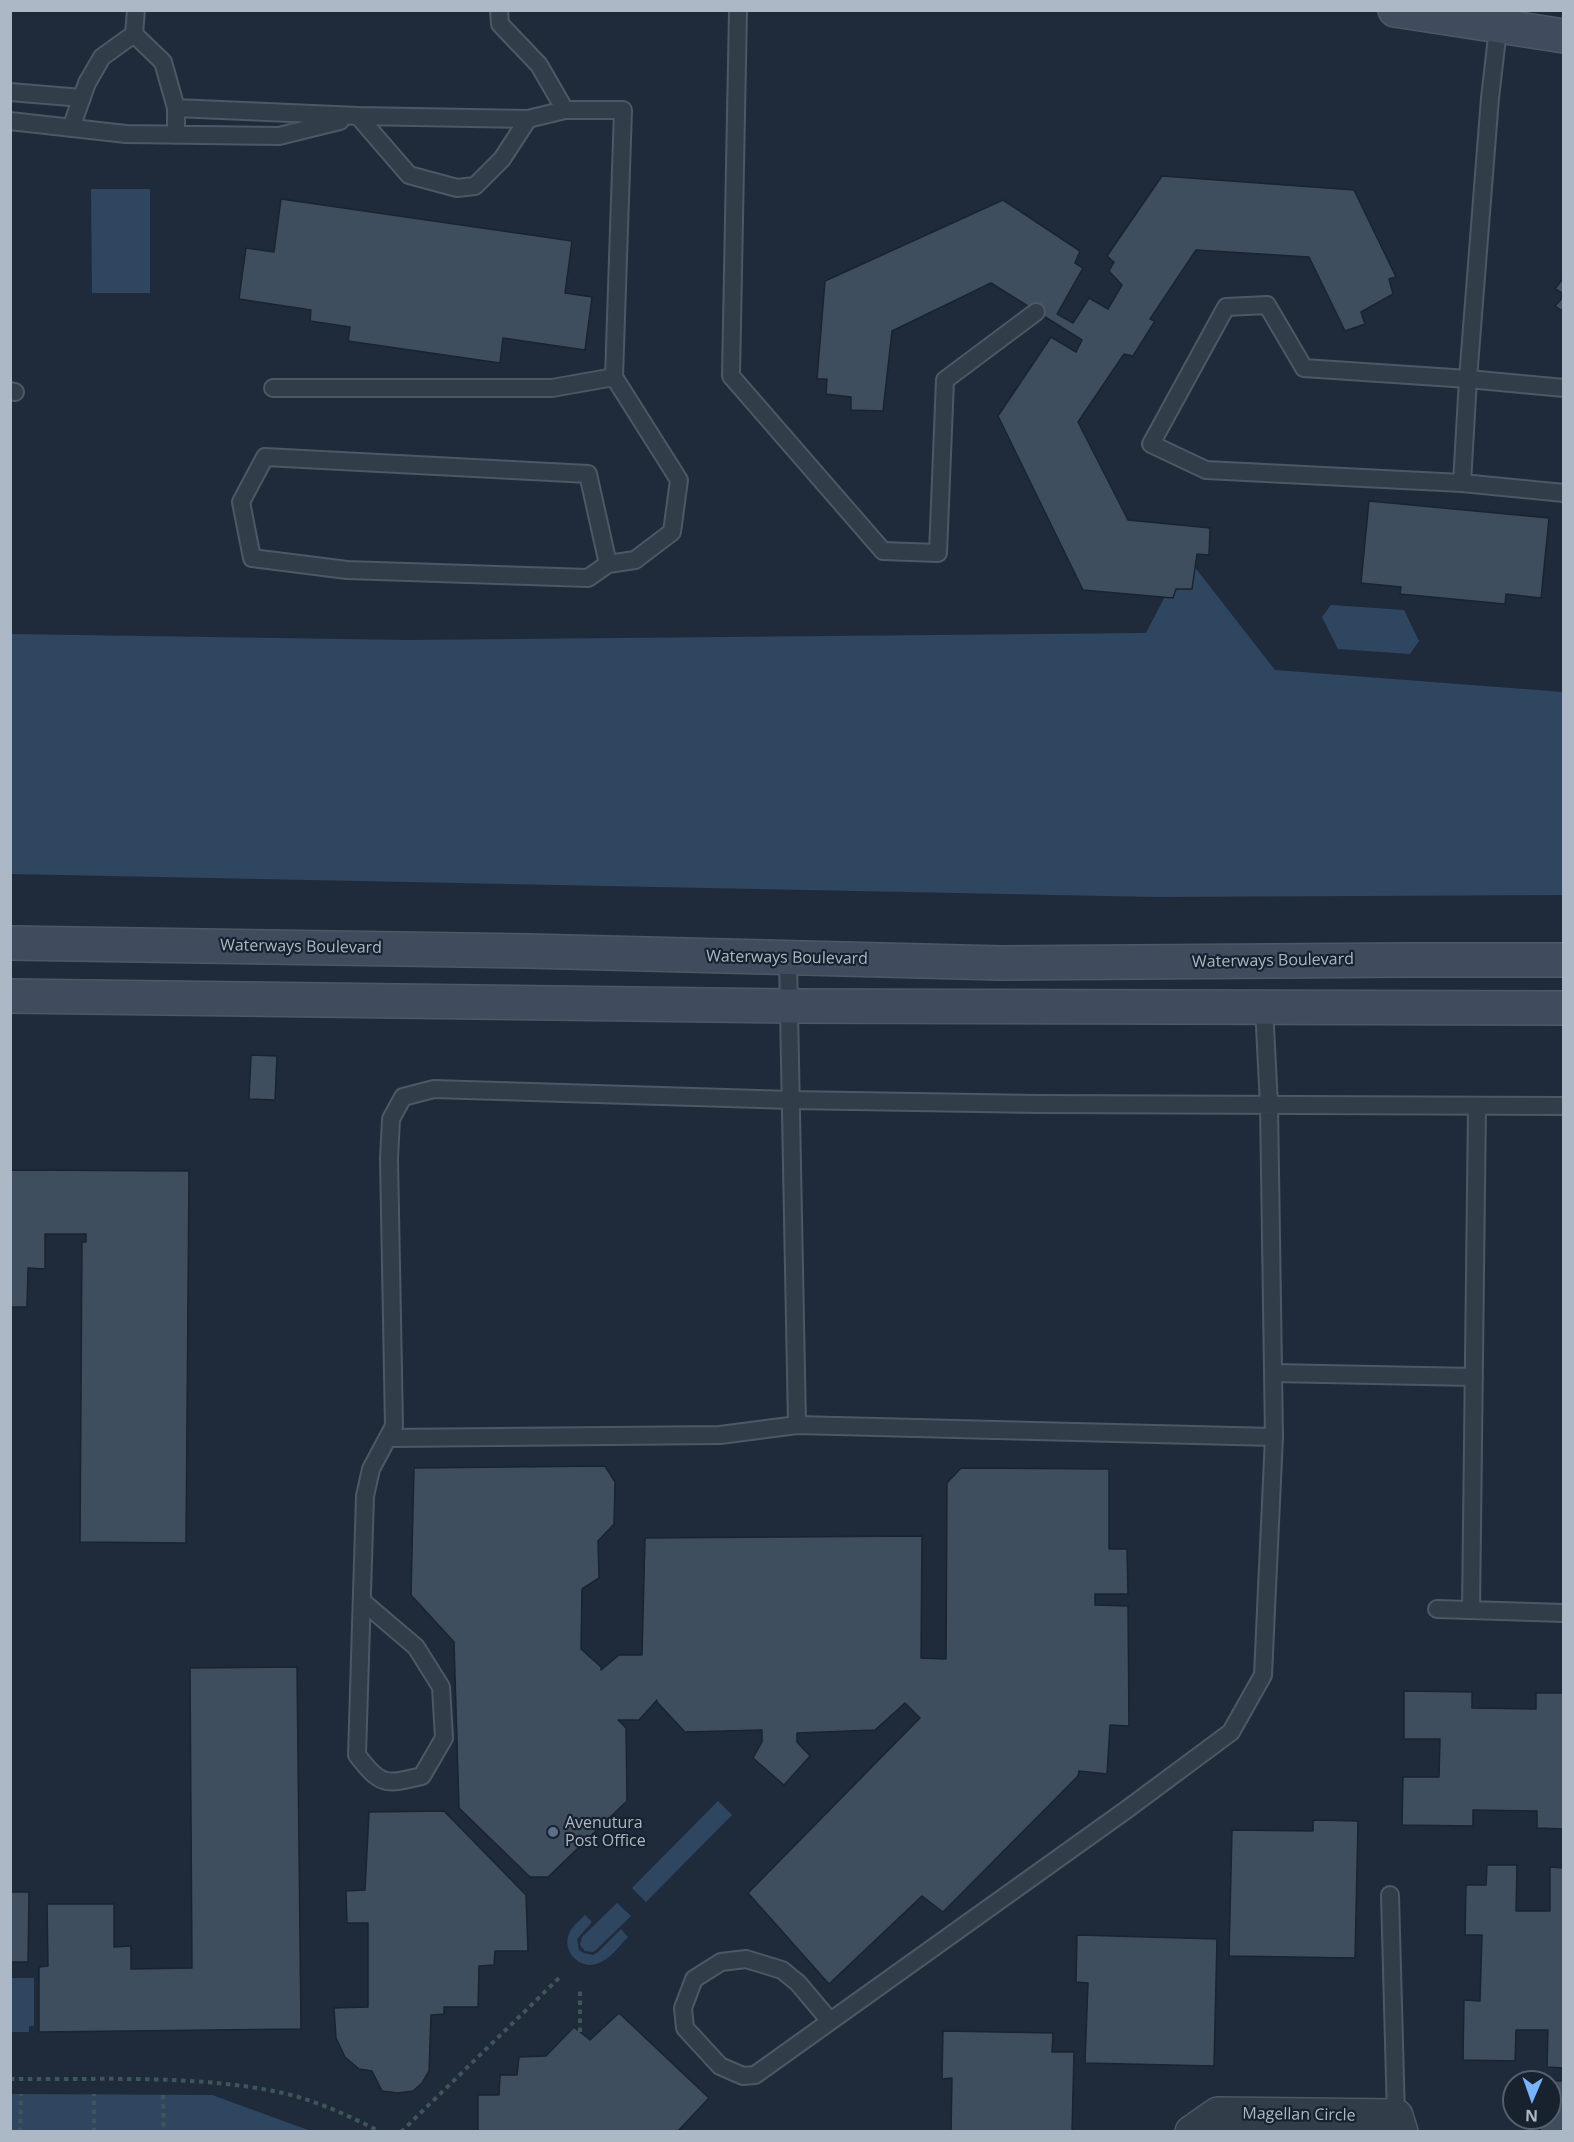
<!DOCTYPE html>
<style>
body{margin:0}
#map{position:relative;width:1574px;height:2142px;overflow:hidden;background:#1f2b3a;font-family:"Open Sans",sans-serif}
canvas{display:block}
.frame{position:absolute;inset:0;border:12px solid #adb8c7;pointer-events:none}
.north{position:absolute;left:1502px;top:2070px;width:60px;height:60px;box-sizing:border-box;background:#18222f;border:2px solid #545e6c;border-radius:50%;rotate:182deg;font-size:16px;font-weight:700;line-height:24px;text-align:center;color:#adb8c7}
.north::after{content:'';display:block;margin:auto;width:21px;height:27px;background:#79b2ff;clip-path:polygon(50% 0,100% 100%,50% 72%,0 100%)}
</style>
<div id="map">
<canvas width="1574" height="2142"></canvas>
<div class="frame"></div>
<div class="north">N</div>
</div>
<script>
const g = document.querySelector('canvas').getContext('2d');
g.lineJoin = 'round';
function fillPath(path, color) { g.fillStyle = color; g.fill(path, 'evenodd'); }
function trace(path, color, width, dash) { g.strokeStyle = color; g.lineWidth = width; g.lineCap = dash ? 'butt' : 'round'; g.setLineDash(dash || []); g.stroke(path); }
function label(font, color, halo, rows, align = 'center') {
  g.font = font + ' "Open Sans",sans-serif'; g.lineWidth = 4.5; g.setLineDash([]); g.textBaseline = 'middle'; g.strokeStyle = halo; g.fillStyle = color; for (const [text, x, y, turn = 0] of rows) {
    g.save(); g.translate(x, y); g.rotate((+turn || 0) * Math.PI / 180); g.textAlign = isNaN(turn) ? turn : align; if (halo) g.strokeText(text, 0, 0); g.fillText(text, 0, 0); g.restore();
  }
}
fillPath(new Path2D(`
 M91,189h59v104h-58z
 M1186,556l89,114 288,22v203l-408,2 -1144,-23v-240l398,6 737,-7z
 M1331,605l73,5 15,31 -9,13 -72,-5 -16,-32z
 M718,1801l14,14 -86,87 -14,-14z
 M617,1903l14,13 -35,34 -3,2 -8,-1 -5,-6 2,-8z
 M585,1915l7,7 -15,17 2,11 5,3 9,2 5,-3 23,-23 7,8c-9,9 -19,24 -32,27 -16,5 -32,-11 -28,-27 2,-9 11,-16 17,-22z
 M11,1978h23v48h-5v6h-18z
 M11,2094l201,1 99,36h-300z`), '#2f4661');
const building = new Path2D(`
 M1162,176l192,14 42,87 -7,2 4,15 -32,18 4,12 -20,7 -36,-74 -113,-7 -46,69 5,2 -22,35 -9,-2 -46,68 50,98 82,8 -1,27 -12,-1 -5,35h-16l-3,9 -90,-8 -85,-174 53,-79 25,15 6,-12 -91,-57 -99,48 -9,80 -32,-1v-13l-25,-3 1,-15h-10l8,-98 178,-81 77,51 -5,12 8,5 -26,46 16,9 16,-25 19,11 14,-24 -13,-14 5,-9 -7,-6z
 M281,199l291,42 -7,52 27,4 -7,53 -82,-12 -3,25 -152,-22 2,-14 -40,-6 1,-11 -72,-11 7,-51 28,4z
 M1564,277v17l-9,-5z
 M1564,296v16l-9,-6z
 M1369,501l180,17 -8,80 -35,-4 -1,10 -105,-10 1,-7 -40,-4z
 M251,1055l26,1 -2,44 -26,-1z
 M10,1170l179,1 -3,372 -106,-1 2,-300h4v-8h-41v35l-17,-1 -1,39h-17z
 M605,1466l10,16 -1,42 -16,17 1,37 -17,11 -1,60 20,18v3l18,-15h23l3,-117 277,-2 -1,122 25,1 1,-176 14,-15 148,1v80h18l1,45h-33v11l33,1 1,120 -19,-1 -3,49 -28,-3 -1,5 -135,136 -21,-16 -93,88 -81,-91 172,-175 -15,-15 -30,27 -78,3v9l13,14 -26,29 -31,-27 9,-16v-12l-77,2 -28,-30v-2l-18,20h-21l8,8 1,73 -79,76h-18l-71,-69 -5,-166 -43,-47 3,-127z
 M297,1667l4,362 -262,3v-65l9,-1 -1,-62h67v43l17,-1v23l61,-1 -2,-300z
 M1404,1691l68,1v16l64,1v-16h28v136l-27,-1v-17l-64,-1v16l-71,-1 1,-48h36l1,-38h-36z
 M444,1811l82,84 2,56h-33l-1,14 -15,1 -1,41h-34v7l-13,1 -2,56 -7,12 -9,8 -15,2 -16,-2 -10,-20 -13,-2 -14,-12 -9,-19 -2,-30 34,-1v-84h-21l-1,-32 19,-1 4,-78z
 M1313,1820l45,1 -3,137 -126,-2 3,-126 81,1z
 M1487,1865h30l-1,46h34v-44l14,1v200l-17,-1 1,-37h-32l-1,31 -52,-1 1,-60 16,1 2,-66h-17l1,-50h20z
 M10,1892h19l-1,70h-18z
 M1077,1935l140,4 -3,127 -129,-3 3,-80 -12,-1z
 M619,2013l90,85 -32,34h-199v-37h21l1,-20h17l2,-18 27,-1 28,-29 16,13z
 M943,2031l110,2 -1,19h22l-2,80h-121l1,-54 -10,1z
 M1541,2080l23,1v51h-24v-14h10v-36h-9z`);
fillPath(building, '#3f4e5f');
trace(building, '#1a2431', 1.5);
const lane = new Path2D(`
 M499,10l1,14 39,41 26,45h58l-9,267 65,103 -7,52 -37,28 -27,4 -20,14 -241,-8 -95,-12 -11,-56 24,-45 323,17 20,90
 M738,10l-7,366 152,175 55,2 7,-173 91,-68
 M134,34l29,28 13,46v27
 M10,92l72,6
 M176,108l182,8 170,3 37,-9
 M358,116l51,59 48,13 18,-2 27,-27 26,-40
 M10,121l116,13 153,2 61,-15
 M71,128l16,-45 15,-26 32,-23 2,-24
 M273,388h279l62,-11
 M1564,388l-96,-9 -164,-11 -37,-63 -41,2 -75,137 55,26 256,13 102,10
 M10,391l5,1
 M1462,483l6,-104 22,-281 9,-78
 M788,958l9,467
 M1273,1373l201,4
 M388,1438l332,-3 77,-10 477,12
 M362,1601l54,46 25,40 3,51 -22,38c-37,9 -41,10 -65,-21l8,-259 6,-27 23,-43 -5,-267 2,-40 12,-22 31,-8 357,11 247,4 526,2
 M1437,1609l127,4
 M1471,1610l6,-504
 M1390,1895l6,221
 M830,2021l-32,-38 -16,-13 -36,-11 -25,3 -27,17 -11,29 2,20 35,38 23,10 12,-1 371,-265 105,-78 32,-57 11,-238 -5,-332 -5,-98`);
const street = new Path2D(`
 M1192,2132l26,-18 178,2 5,16`);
const secondary = new Path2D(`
 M1395,10l169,26
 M10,943l518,8 473,12 406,-3h157
 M10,996l778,10 776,2`);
trace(lane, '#4d5865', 20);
trace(street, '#4d5865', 36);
trace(secondary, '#4d5865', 36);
trace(new Path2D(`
 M580,2032v-45
 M10,2079c90,1 186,-5 273,14 35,8 66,23 98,39
 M163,2095l1,37
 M20,2132l1,-38
 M94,2132v-38
 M401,2132l158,-154`), '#3e5658', 4, [4.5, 4.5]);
trace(lane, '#323d4a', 16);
trace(street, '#323d4a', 33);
trace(secondary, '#404c5e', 33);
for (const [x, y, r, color] of [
 [553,1832,6,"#5c6f8a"]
]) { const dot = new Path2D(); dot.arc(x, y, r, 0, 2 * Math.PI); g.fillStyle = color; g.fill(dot); trace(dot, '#18222f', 2); }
label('16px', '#adb8c7', '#18222f', [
 ["Waterways Boulevard",301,947,1],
 ["Waterways Boulevard",787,958,1],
 ["Waterways Boulevard",1273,961,-1],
 ["Magellan Circle",1299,2115,1]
]);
label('16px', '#adb8c7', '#18222f', [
 ["Avenutura",565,1823],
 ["Post Office",565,1841]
], 'left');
</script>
